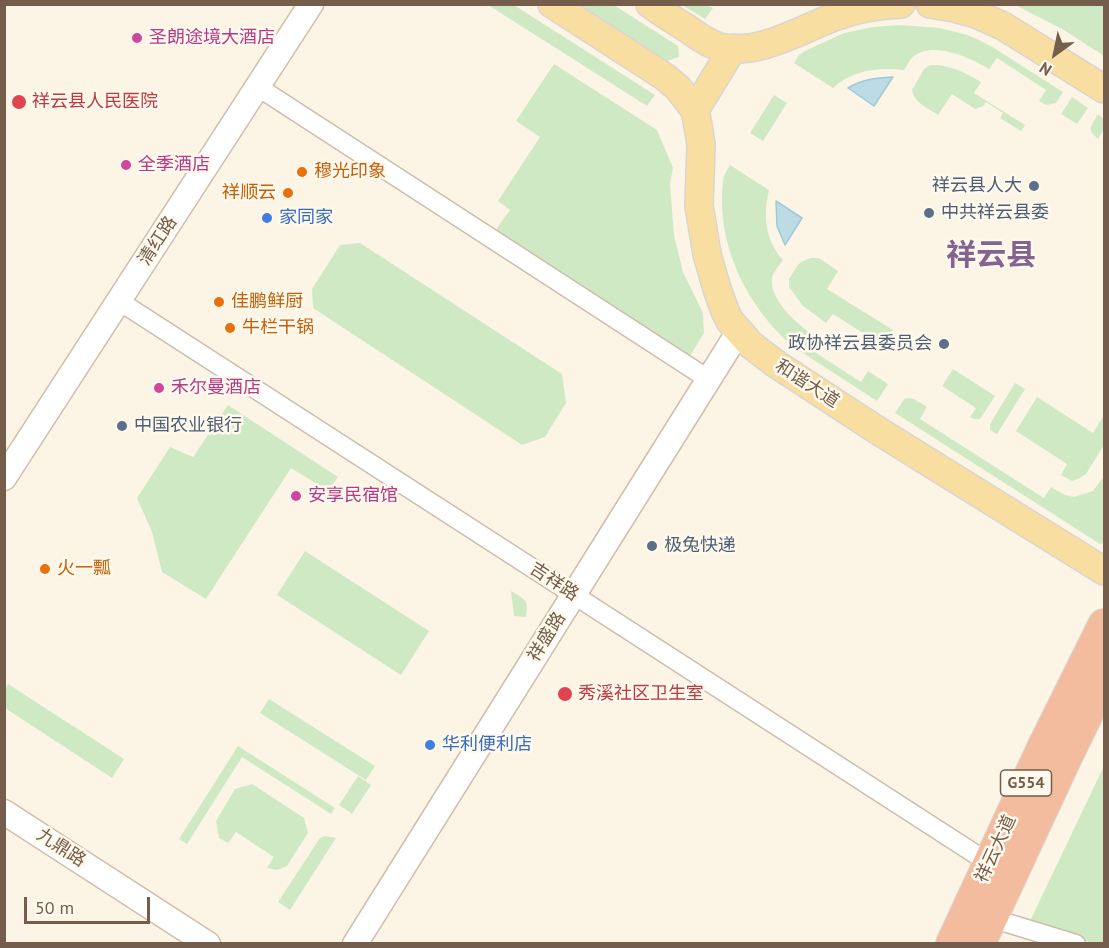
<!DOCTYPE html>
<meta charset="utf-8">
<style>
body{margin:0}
#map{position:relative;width:1109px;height:948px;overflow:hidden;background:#fcf5e6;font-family:"PT Sans",sans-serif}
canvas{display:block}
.frame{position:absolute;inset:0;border:6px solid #745d4b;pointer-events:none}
.north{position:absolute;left:1025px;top:24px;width:60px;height:60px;-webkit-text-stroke:4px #fef9ec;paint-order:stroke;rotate:213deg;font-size:16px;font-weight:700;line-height:24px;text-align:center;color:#745d4b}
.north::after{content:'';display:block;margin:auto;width:21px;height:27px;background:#745d4b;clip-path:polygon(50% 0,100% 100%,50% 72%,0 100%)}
.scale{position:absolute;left:24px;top:897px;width:126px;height:27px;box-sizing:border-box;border:3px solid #745d4b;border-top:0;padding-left:8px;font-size:18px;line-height:21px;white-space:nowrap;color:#745d4b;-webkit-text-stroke:4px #fef9ec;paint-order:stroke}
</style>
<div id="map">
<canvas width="1109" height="948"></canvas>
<div class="frame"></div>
<div class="north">N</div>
<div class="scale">50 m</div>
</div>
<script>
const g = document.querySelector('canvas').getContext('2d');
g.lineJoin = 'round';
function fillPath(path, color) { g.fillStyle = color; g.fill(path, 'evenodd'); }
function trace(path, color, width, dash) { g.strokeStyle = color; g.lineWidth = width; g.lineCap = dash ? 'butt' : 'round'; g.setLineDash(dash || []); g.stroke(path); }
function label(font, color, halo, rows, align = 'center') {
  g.font = font + ' "PT Sans","Noto Sans SC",sans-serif'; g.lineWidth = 5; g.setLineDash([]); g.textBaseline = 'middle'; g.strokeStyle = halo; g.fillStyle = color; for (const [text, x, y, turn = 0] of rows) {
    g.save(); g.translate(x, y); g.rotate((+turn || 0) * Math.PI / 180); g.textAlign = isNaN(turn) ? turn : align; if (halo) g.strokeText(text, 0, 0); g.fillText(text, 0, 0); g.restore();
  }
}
fillPath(new Path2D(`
 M488,5h26l141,90 -8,11z
 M578,5h36l64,41 1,11 -12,4z
 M682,5h25l6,3 -8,11z
 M1015,5h89v51l-40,-26z
 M901,25l39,3 27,7 12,5 15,8 69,44 -7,11 -10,2 -7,-4 7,-11 -49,-32 -8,11c-18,-11 -58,-30 -77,-11 -3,3 -5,8 -8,12 -26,-3 -51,0 -71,18l-39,-25 5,-8 6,-4 39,-18 29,-6z
 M554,64l103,66 16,38 -3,16 4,51 9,37 20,41 1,20 -14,23 -195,-125 15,-21 -12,-9 42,-64 -24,-16z
 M930,65c18,-1 35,7 51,17l-7,11 51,32 -4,6 -21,-13 3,-5 -17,-11 -3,4 -8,3 -23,-15 -14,21c-10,-7 -24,-12 -26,-25l12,-21z
 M774,95l13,8 -24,38 -13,-8z
 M1072,97l16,11 -11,16 -16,-10z
 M1098,114l6,5v10l-6,10 -6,-6 -2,-5z
 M730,165l39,25c-6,25 -4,50 14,70 -4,6 -11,13 -11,20 -2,22 29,47 45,58l-7,11 51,33 7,-11 20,13 -11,17 -85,-55c-42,-37 -72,-93 -70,-151 1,-13 0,-19 8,-30z
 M360,243l202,131 4,29 -21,34 -23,8 -209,-137 -1,-19 28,-44z
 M811,258h8l19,13 -11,18 66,41 -10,16 -50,-32 -7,9 -23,-17 -14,-19v-8l9,-14 3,-3z
 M953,369l42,27 -15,23h-6l-4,-2 6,-9 -34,-22z
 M1015,383l10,6 -28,45 -7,-4v-6z
 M1037,397l56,36 11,-18v30l-18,29 -6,4 -8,3 -11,-6 6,-11 -51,-33z
 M909,398l5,1 13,8 -7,12 124,79 7,-11 14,8 9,2 19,-6 11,-15v67l-4,1 -205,-131 9,-14z
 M228,405l110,72 -10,14 -37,-23 -85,131 -44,-27 -10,-40 -15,-34 33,-51 23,10z
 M305,551l124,80 -28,44 -124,-80z
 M511,591c15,9 18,9 15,26l-12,-1z
 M8,684l116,75 -12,19 -107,-70v-19z
 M269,699l106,67 -9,14 -106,-67z
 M238,746l97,62 -4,6 -89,-57 -55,87 -8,-5z
 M1104,766v177h-11l-64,-20z
 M358,776l13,9 -19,29 -13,-9z
 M252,784l52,34 4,15 -21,33 -10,4 -10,-2 7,-11 -38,-25 -8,11 -9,-5 -3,-17 19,-32z
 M325,836l11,2 -46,72 -12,-8 42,-64z`), '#d0e9c5');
const water = new Path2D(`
 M893,77l-19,29 -26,-18c14,-9 28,-10 45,-11z
 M776,201l26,17 -17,27 -8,-19z`);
fillPath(water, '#bbdbe5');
trace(water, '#a1c9d6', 1.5);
const street = new Path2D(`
 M258,87l450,292
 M119,301l870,562
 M991,918l85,26`);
const secondary = new Path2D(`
 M4,478l307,-474
 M4,812l204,132
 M355,944l384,-613`);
const primary = new Path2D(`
 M552,4l113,73 13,11 17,22 4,21 2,14 -2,61 8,48 10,35 8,22 5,10 21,24 25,19 101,66 227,141
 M650,4c12,9 25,17 38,25 10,7 21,15 32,18 38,9 80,-17 114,-30 21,-8 45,-12 67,-13
 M930,4l24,4 22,6 27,12 101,63
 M695,110l38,-62`);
const highway = new Path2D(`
 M952,944l92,-198 60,-121
 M979,944l87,-187 38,-78`);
trace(street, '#cdbdac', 21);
trace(secondary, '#d0beaa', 27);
trace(primary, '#dbd5d0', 30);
trace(highway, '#dbd5d0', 34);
trace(street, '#fff', 18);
trace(secondary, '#fff', 24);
trace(primary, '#f8dfa1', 27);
trace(highway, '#f3bc9f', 32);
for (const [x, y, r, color] of [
 [137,38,6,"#d1479c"],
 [19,102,8,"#e0444e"],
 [126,165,6,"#d1479c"],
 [302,172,6,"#e8710a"],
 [1034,186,6,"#5c6f8a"],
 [288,193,6,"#e8710a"],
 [929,213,6,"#5c6f8a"],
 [267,218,6,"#3f7fe0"],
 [219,302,6,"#e8710a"],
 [230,328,6,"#e8710a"],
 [944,344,6,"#5c6f8a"],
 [159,388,6,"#d1479c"],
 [122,426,6,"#5c6f8a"],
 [296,496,6,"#d1479c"],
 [652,546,6,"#5c6f8a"],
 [45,569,6,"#e8710a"],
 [565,694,8,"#e0444e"],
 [430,745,6,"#3f7fe0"]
]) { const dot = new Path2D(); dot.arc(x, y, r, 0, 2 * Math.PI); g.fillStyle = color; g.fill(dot); trace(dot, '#fef9ec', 2); }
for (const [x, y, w] of [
 [1026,783,51]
]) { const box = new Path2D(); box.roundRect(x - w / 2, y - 13, w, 26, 4.5); g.fillStyle = '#fef9ec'; g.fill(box); trace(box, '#745d4b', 1.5); }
label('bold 16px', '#745d4b', null, [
 ["G554",1026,783]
]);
label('18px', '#b23c85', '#fef9ec', [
 ["圣朗途境大酒店",149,38],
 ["全季酒店",138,165],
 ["禾尔曼酒店",171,388],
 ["安享民宿馆",308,496]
], 'left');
label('18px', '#be3a42', '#fef9ec', [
 ["祥云县人民医院",32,102],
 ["秀溪社区卫生室",578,694]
], 'left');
label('18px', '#c56008', '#fef9ec', [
 ["穆光印象",314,172],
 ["祥顺云",276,193,"right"],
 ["佳鹏鲜厨",231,302],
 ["牛栏干锅",242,328],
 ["火一瓢",57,569]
], 'left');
label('18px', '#4e5e75', '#fef9ec', [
 ["祥云县人大",1022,186,"right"],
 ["中共祥云县委",941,213],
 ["政协祥云县委员会",932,344,"right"],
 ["中国农业银行",134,426],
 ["极兔快递",664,546]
], 'left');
label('18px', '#366cbe', '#fef9ec', [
 ["家同家",279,218],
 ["华利便利店",442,745]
], 'left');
label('18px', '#745d4b', '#fef9ec', [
 ["清红路",158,241,-57],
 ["和谐大道",807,384,33],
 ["吉祥路",554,582,33],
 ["祥盛路",547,637,-58],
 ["九鼎路",61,848,33],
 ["祥云大道",996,849,-65]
]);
label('bold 30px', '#856390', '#fef9ec', [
 ["祥云县",991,256]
]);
</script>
